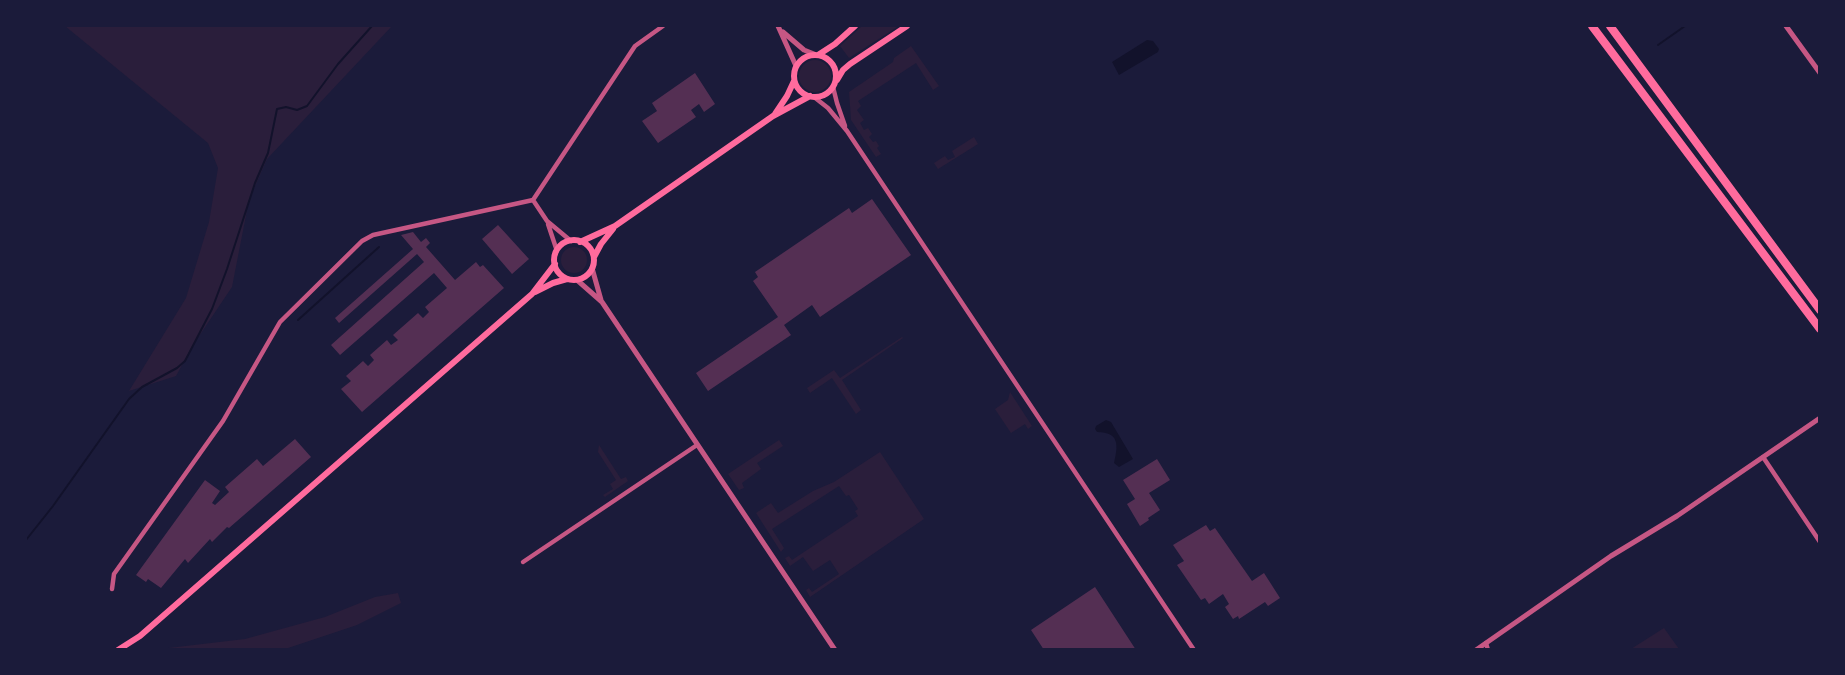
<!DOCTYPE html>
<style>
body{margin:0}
#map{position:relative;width:1845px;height:675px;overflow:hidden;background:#1b1b3a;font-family:Manrope,sans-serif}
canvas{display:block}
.frame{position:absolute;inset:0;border:27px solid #1b1b3a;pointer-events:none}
</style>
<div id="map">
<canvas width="1845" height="675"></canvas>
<div class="frame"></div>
</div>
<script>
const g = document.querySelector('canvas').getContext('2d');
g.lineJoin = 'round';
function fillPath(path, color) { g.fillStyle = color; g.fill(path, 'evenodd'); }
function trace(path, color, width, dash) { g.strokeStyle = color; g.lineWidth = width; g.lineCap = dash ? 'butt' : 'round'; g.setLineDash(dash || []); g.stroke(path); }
fillPath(new Path2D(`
 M65,26h327l-125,133 -18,41 -17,87 -39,58 -17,31 -47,15 57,-93 23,-76 9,-54 -10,-25z
 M862,26h37l-50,32 -9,-12z
 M911,46l28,40 -6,4 -17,-27 -58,38 3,5 -4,4 7,10 -4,3 4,7 4,-2 4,6 -3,3 4,5 3,-1 3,5 -2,2 4,6 -5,3 -25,-37 -2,-28 44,-30 1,-4z
 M799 76a16 16 0 1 1 32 0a16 16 0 1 1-32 0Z
 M974,137l4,7 -40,25 -4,-6 11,-7 3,4 7,-3 -3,-6z
 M561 260a13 13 0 1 1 26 0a13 13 0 1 1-26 0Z
 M902,337l1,1 -61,42 19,30 -5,4 -24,-36 -22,15 -3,-5 27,-18 6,8z
 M1010,392l22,34 -4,3 -3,-5 -14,9 -16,-24 13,-9z
 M779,440l4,6 -26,17 4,6 -19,14 2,5 -5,2 -11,-16z
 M599,445l22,34 5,-2 2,4 -23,16 -2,-2 10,-6 -3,-5 6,-4 -18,-28z
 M880,452l44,67 -114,78 -4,-7 3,-2 3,4 27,-18 -9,-14 -17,11 -10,-14 -13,9 -5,-8 4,-2 3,4 66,-44 -3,-5 3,-2 -9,-14 -3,1 -7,-10 -67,43 12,19 -3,4 -25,-39 15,-10 7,10 35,-22 21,-9z
 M398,593l3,10 -44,22 -72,24h-125l85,-10 80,-22 50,-20z
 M1664,628l15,21h-48z`), '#2a1e3b');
fillPath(new Path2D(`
 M1147,40l6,1 6,8 -1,3 -39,23 -7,-13z
 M1106,420l5,2 22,37 -14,8 -5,-4c4,-17 6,-31 -17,-31l-2,-3 1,-3z`), '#12122b');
trace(new Path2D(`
 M1658,45l27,-19
 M298,320l81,-73
 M26,540l27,-34 76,-107 13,-12 35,-19 8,-7 27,-52 15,-40 28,-86 13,-30 9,-44 9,-2 11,3 10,-4 31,-42 34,-38`), '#12122b', 2);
fillPath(new Path2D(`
 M695,73l20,31 -11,8 -5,-8 -8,6 5,7 -38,26 -16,-22 15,-10 -5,-8z
 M872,199l39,56 -91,62 -8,-12 -28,20 7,10 -83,56 -12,-18 82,-56 -25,-36 5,-4 -3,-5 94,-64 3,5z
 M498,225l31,34 -17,15 -30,-35z
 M413,232l8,10 5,-4 4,5 -4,4 29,33 21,-18 4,5 3,-2 21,23 -142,124 -21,-23 10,-8 -5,-5 17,-15 5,5 6,-6 -4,-5 17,-15 4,5 7,-5 -5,-5 25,-22 5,5 6,-6 -4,-5 22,-19 -13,-15 -94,82 -9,-10 93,-83 -7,-8 -78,69 -4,-5 78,-69 -12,-14z
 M295,439l16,18 -82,71 -2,-1 -15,15 -2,-3 -22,24 -3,-4 -24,29 -13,-9 -2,3 -10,-7 69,-95 15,11 -8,12 3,2 14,-13 -4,-5 32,-28 6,7z
 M1157,459l13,21 -21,13 11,17 -12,8 1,2 -9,6 -13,-22 8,-5 -12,-19z
 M1206,525l4,6 5,-3 37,53 12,-8 16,25 -12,8 -3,-4 -26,17 -1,-3 -5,3 -8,-12 4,-3 -6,-10 -14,10 -4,-6 -4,2 -24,-35 7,-4 -11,-16z
 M1095,587l41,63h-92l-13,-20z`), '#542f53');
trace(new Path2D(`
 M833,87l4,16 8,23
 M814,97l14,11 19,23 347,519
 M533,200l14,21 24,20
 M548,224l9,27
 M1763,457l57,85
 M523,562l174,-117
 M112,589l2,-15 109,-153 57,-99 82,-81 11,-6 160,-35 102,-154 28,-20
 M1486,643l2,7`), '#c65784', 4.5);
trace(new Path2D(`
 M778,26l18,40
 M1786,26l34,47
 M783,32l21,18 10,4
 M592,268l9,32
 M577,280l25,22 233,348
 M1476,650l135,-94 66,-40 143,-98`), '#c65784', 5);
trace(new Path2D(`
 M794 76a21 21 0 1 1 42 0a21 21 0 1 1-42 0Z
 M818,55l17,-11 20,-18
 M837,80l6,-10 7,-6 57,-38
 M775,114l12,-18 7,-15
 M554 260a20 20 0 1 1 40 0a20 20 0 1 1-40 0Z
 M580,242l35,-16 158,-110 37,-20
 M594,257l7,-13 12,-15
 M535,292l18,-9 14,-4
 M118,650l22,-14 392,-342 23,-30`), '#ff6b9d', 6);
trace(new Path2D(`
 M1592,26l228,303
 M1610,26l210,284`), '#ff6b9d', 8);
</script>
